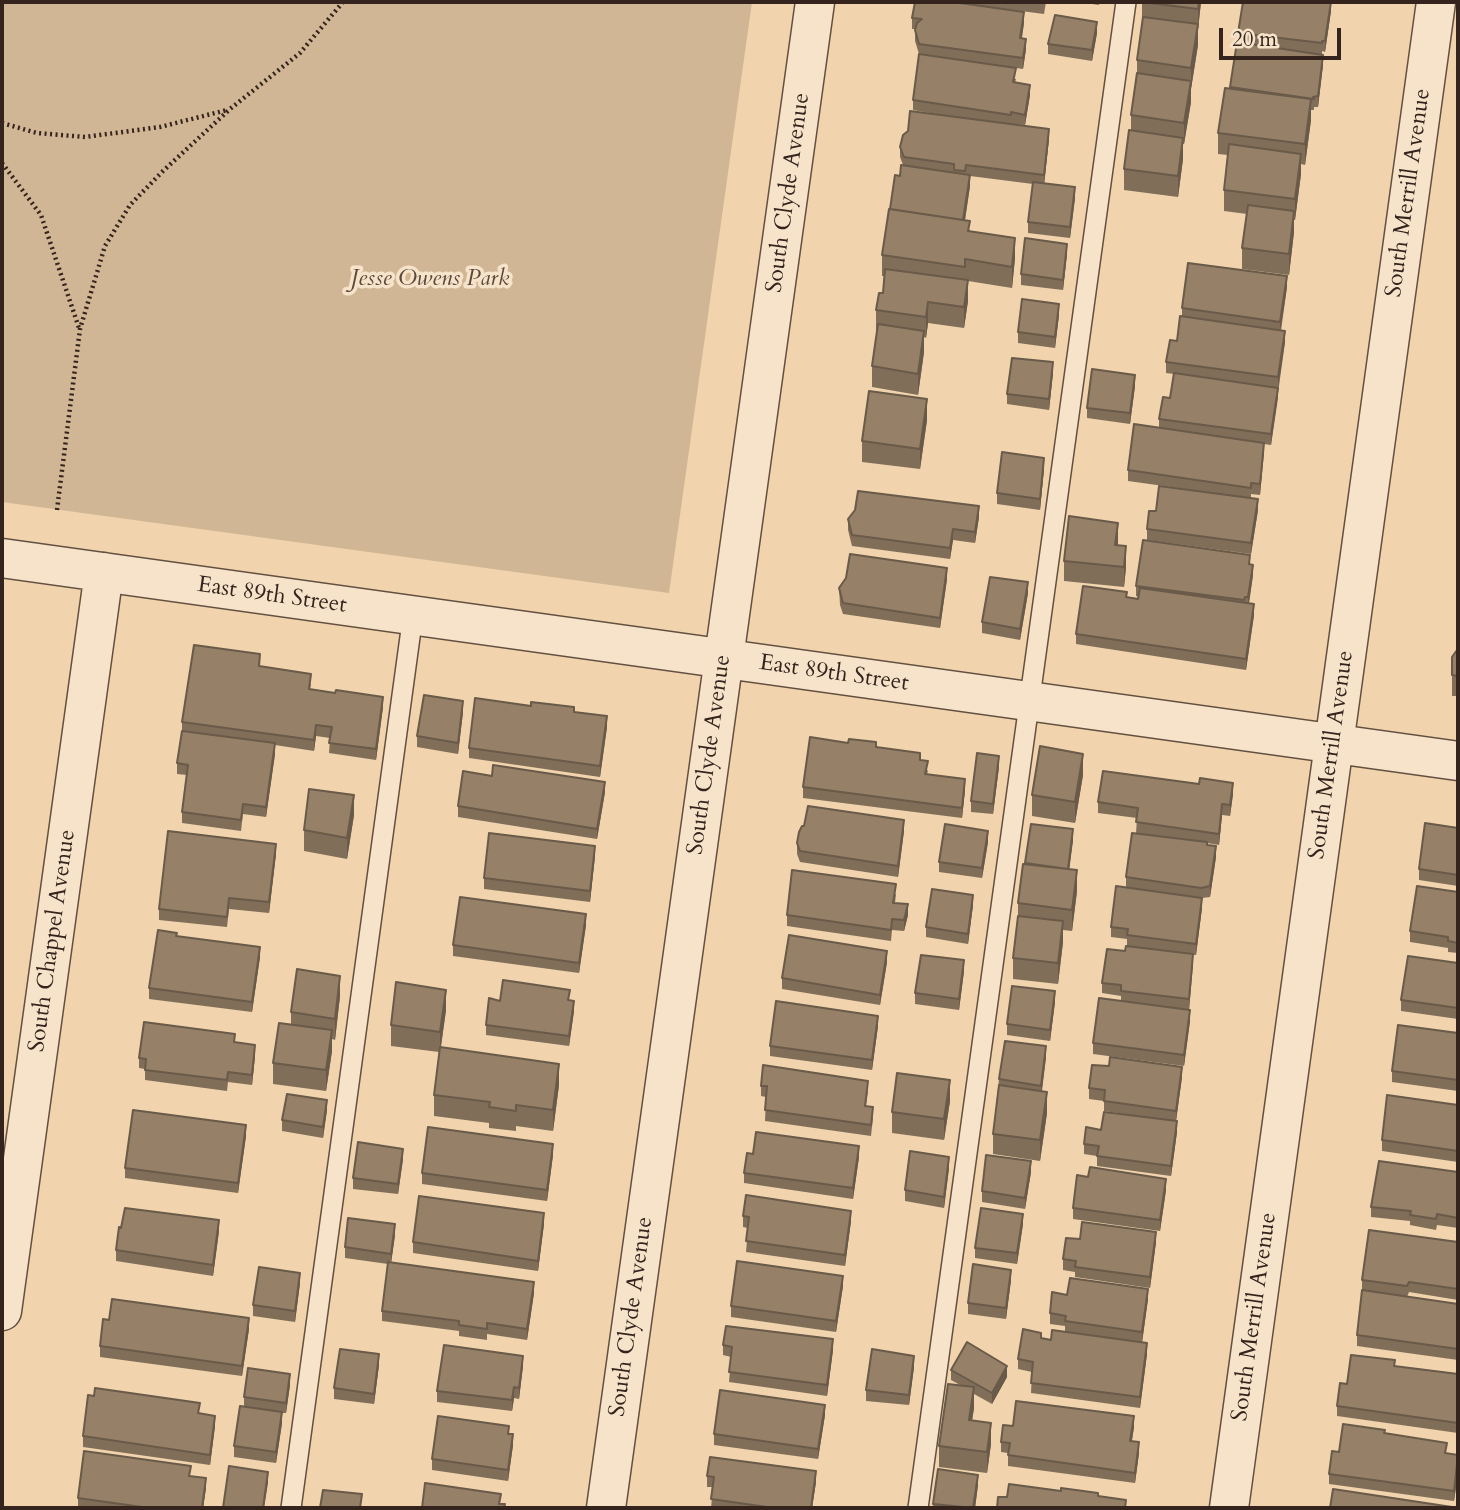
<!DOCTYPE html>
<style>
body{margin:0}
#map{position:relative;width:1460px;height:1510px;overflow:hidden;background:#f1d4ad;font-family:Cardo,serif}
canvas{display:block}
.frame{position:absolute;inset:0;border:4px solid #34241d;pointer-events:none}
.scale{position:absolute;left:1219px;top:28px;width:122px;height:32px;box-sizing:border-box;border:4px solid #34241d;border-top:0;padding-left:9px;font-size:21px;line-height:24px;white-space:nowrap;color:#34241d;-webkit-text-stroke:5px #f6e3ca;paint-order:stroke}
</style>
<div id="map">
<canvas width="1460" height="1510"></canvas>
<div class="frame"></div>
<div class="scale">20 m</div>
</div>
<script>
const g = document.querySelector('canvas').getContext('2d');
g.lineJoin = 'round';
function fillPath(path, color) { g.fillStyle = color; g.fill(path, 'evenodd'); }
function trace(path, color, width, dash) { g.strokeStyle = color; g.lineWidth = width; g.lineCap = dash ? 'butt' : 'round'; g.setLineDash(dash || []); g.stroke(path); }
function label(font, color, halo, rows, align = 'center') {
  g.font = font + ' Cardo,serif'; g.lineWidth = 7; g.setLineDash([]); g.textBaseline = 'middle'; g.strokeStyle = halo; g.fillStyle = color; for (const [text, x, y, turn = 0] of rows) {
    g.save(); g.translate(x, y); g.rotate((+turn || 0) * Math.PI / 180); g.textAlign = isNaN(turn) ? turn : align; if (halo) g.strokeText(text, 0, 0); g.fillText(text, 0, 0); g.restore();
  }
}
fillPath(new Path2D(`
 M2,2h750l-83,591 -667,-91z`), '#d1b695');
const lane = new Path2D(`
 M291,1508l122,-893
 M918,1508l208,-1506`);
const street = new Path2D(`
 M2,558l1456,203
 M2,1311l102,-739
 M606,1508l209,-1506
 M1229,1508l207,-1506`);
trace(lane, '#635041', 22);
trace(street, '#635041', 41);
trace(new Path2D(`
 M2,123l35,10 48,4 75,-10 67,-17
 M2,163l39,52 38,113
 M57,510l23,-181 25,-83 25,-41 33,-34 67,-62 70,-56 43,-51`), '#34241d', 4.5, [2, 3.5]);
trace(lane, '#f6e3ca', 19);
trace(street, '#f6e3ca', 38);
fillPath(new Path2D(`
 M915,2h131l-2,12 -39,-5 19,14 -2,15 4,11 -3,20 -57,-8 50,18 -1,4 15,12 -5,30 -14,-1 38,15 -5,45 31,14 -5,40 -42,-5v-11l5,-38 -63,-8v10l-5,35 5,10 45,27 -3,30 -44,-7v20l-4,27 -36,-5 -2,15 -2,-1v15l-6,43 -46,-8v-21l5,-35h-1v-21l7,-17 1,-17h-2v-21l21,-90 -3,-8v-10l47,-31 -34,-6v-10l6,-46 -4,-13v-12h-3v-11z
 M1079,2h20v3z
 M1142,2h59l-3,27v16l-7,44v13l-7,42h-1v15l-5,38 -54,-7v-21l7,-38v-16l6,-41v-14l5,-37z
 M1331,11l-6,41 -3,-1v3l1,11 -5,42h-4v3h-3v10l-6,45 -4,-1v10l-6,46h-1v12l-5,43 -47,-6v-21l5,-34 -23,-3v-21l4,-35 -10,-1v-21l12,-45 7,-46h1v-9z
 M1097,33l-5,28 -44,-7v-10z
 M1067,254l-4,36 -42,-5v-11z
 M1287,287l-6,44 4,11 -14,103 -7,-1 -4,51 -9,-1v4l7,12 -7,44 -104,-14v-11l9,-18 87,-14 -115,-16v-11l31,-42v-9l11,-21 4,-24 -8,-1v-11l11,-21 5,-25v-8z
 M1059,315l-4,33 -37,-5v-11z
 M1053,373l-4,37 -42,-6v-10z
 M1135,386l-5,38 -43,-6v-10z
 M927,420l-7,49 -58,-7v-21z
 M1044,469l-4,41 -43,-6v-11z
 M979,517l-4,26 -22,-3 -3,19 -98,-13 -4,-16v-11z
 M1117,545l9,22 -2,20 -60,-6v-20z
 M1250,564l3,11 -4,29 5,11 -8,55 -170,-26v-10l51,-37 11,2 1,-2 -3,-1v-10z
 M846,578l101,1 -7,49 -97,-14 -3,-9 -1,-17z
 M1028,593l-8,47 -38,-7v-11z
 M1458,645v51h-6v-39l5,-7z
 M260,666l51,18 -1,5 73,18 -7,53 -47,-7 1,-15 -14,-2 -2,15 -39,-6v9l-9,63 -23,-3 -2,17 -59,-8v-11l5,-37 -10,-1v-11l5,-32v-9z
 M463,712l-5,42 -41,-7v-11z
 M574,712l33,15 -7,50 -131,-19v-10z
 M876,747l44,13 8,11 -1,3 38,16 -3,28 -159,-20v-11z
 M999,767l-6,47 -22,-2v-11z
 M1083,775l-8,48 -43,-7v-21z
 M492,776l113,16 -8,47 -139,-22v-11z
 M1233,794l-3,22 -8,-1 -3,30 -12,-2v2l9,12 -6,40 -8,1v10l-6,47h-3l-4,55 1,11 -6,45 -91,-12v-11l28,-42v-5l-19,-3v-10l23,-32 52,1 -50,-6v-7l-16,-2v-10l15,-40v-10l10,-44 1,-15 -39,-5v-11z
 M354,815l-7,44 -43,-8v-21z
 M1458,828v58l-39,-6v-11z
 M904,831l-6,46 -98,-15 -3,-8v-11z
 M1073,840l-4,29 8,22 -5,40 -9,-1v12l-5,42 -45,-5v-21l5,-37v-18l7,-39z
 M988,842l-6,36 -43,-6v-10z
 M276,854l-7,59 -40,-4 -2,18 -68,-7v-11z
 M595,856l-5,46 -106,-13v-11z
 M1458,892v61l-10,-1v-4l-38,-6v-11z
 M896,894l-1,9 13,12 -4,16 -12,-1 -1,11 -104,-15v-11z
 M973,905l-5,39 -42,-7v-10z
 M586,925l-7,48 -126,-17v-11z
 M177,936l83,21 -8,55 -103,-13v-11z
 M887,962l-7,43 -98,-16v-11z
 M1458,963v56l-57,-8v-11z
 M964,971l-5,39 -44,-6v-11z
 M340,996l-5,44 -3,-1v12l-6,40 -53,-7v-21l18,-39v-12z
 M570,1000l4,11 -5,35 -83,-11v-10l14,-24z
 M1055,1002l-5,39 -43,-6v-11z
 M446,1010l-5,37 118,38 -6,46 -37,-5v5l-27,-3v-5l-55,-7v-21l5,-43 -48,-6v-21z
 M878,1026l-6,44 -102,-14v-10z
 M1458,1033v58l-66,-9v-11z
 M235,1042l20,14 -3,29 -24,-3 -1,9 -82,-11v-11l-6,-1v-10z
 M1046,1057l-4,34 5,22 -7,48 -47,-7v-20l6,-55z
 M1182,1077l-6,44 1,11 -6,44 -74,-10v-10l-13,-2v-10l17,-14 63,-10 -60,-9v-10l-15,-2v-11z
 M761,1086l107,5 -2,15 7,12 -2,18 -106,-15 1,-24 -5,-1z
 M950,1101l-6,39 -52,-7v-21z
 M1458,1105v57l-76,-11v-11z
 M327,1110l-4,28 -41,-7v-11z
 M246,1136l-8,57 -113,-15v-10z
 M753,1154l106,3 -6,42 -109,-16v-10z
 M553,1155l-6,46 -125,-17v-11z
 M403,1159l-5,35 -45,-5v-11z
 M949,1168l-5,40 -39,-7v-11z
 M1031,1172l-6,37 -43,-7v-11z
 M1458,1172v56l-21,-3 -1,5 -26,-5v-4l-39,-4v-10z
 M1088,1177l78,13 -6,41 -87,-12v-11z
 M743,1216l108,5 -6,45 -99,-14 2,-24 -5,-1z
 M544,1224l-6,47 -125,-18v-11z
 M1023,1224l-6,40 -42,-6v-10z
 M219,1231l-6,45 -97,-15v-11z
 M395,1235l-4,27 143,31 -7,47 -40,-6v6l-28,-4v-5l-77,-10v-10l6,-47 -43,-6v-11z
 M1080,1239l76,3 -6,46 -75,-11v-5l-12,-2v-11z
 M1458,1242v58l-49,-8 -2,5 51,7v56l-101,-14v-11l5,-45v-10z
 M1011,1280l-5,39 -38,-5v-11z
 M300,1283l-5,39 -42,-6v-11z
 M843,1286l-7,46 -105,-15v-11z
 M1067,1295l81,4 -6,43 5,12 -7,54 -109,-15 1,-21 -14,-3v-10l23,-21 10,2 14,-8v-6l-15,-2v-11z
 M249,1329l-7,47 -142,-19v-11z
 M723,1345l110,5 -6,46 -98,-14 2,-25 -8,-2z
 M379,1365l-5,39 -40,-5v-11z
 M523,1366l-4,33 -5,-1 -2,13 -75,-9v-11z
 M1395,1366l63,8v59l-121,-17v-10l10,-22z
 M914,1367l-5,38 -43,-4v-11z
 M951,1370l56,7 -15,27 -18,-10v14l-2,12 19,24 -4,29 -48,-6v-21l21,-61 -9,-5z
 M290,1385l-4,28h-4v10l-6,40 -42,-6v-11l10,-39v-10z
 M94,1396l106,17 15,13 -5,39 -127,-18v-11z
 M825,1415l-7,44 -104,-14v-11z
 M1013,1426l121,1 -2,14 7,12 -4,30 -127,-17v-13l-7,-1v-10z
 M1385,1433l62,21 11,1v19l-4,27 -125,-17v-10l10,-22z
 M509,1434l4,11 -5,36 -76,-11v-11z
 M191,1476l15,12 -3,20h-125v-10z
 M707,1476l109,6 -4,26h-101l2,-21h-6z
 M978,1485l-3,23h-42v-4z`), '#816e59');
fillPath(new Path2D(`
 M1199,2h2l-3,28v-21z
 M1331,2v9l-6,41v-11z
 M1024,12v11l-4,25v-10z
 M1097,22v11l-5,28v-11z
 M1198,24v21l-7,44v-21z
 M1026,39v10l-3,20v-11z
 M1323,55v10l-5,42v-11z
 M1191,81v21l-7,42v-21z
 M1030,85v10l-5,30v-10z
 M1311,99v21l-6,45v-21z
 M1049,129v10l-5,47v-11z
 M1183,138v21l-5,38v-21z
 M1301,154v20l-6,46v-21z
 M970,175v11l-7,45v-11z
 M1075,187v11l-5,40v-11z
 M1294,211v21l-5,43v-21z
 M1015,238v20l-3,30v-21z
 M1067,244v10l-4,36v-10z
 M1287,276v11l-7,45v-10z
 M968,280v21l-4,27v-21z
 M928,302v21l-2,15v-21z
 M1059,304v11l-4,33v-11z
 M924,331v21l-6,43v-21z
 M1285,331v11l-7,46v-11z
 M1053,362v11l-4,37v-11z
 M1135,375v11l-5,38v-11z
 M1278,388v10l-7,47v-11z
 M927,399v21l-7,49v-20z
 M1264,443v10l-4,42v-11z
 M1044,458v11l-4,41v-11z
 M1258,499v11l-7,44v-11z
 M979,506v11l-4,26v-11z
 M1118,523v21l-3,22v-21z
 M953,529v11l-3,19v-11z
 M1126,546v21l-2,20v-20z
 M1253,565v10l-5,33v-11z
 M947,568v11l-7,49v-10z
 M1028,582v11l-8,47v-11z
 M1254,604v11l-8,55v-11z
 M383,697v10l-7,53v-11z
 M463,701v11l-5,42v-11z
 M607,716v11l-7,50v-11z
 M316,725v11l-2,15v-11z
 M275,743v11l-9,63v-10z
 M1083,754v21l-8,48v-21z
 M999,756v11l-6,47v-10z
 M965,779v11l-3,28v-10z
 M605,782v10l-8,47v-10z
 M1233,783v11l-3,22v-11z
 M354,795v20l-7,44v-21z
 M1222,804v11l-3,30v-11z
 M904,820v11l-6,46v-11z
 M1073,829v11l-5,40v-11z
 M988,831v11l-6,36v-10z
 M276,844v10l-7,59v-11z
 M595,846v10l-5,46v-11z
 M1216,846v11l-6,40v-11z
 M1077,870v21l-5,40v-21z
 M973,895v10l-5,39v-10z
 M1202,898v10l-6,47v-11z
 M908,904v11l-4,16v-11z
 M586,914v11l-7,48v-10z
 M1063,921v21l-5,42v-21z
 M260,947v10l-8,55v-10z
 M887,951v11l-7,43v-10z
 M1193,954v11l-4,45v-11z
 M964,960v11l-5,39v-11z
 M340,976v20l-5,44v-21z
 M446,990v20l-6,42v-20z
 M1055,991v11l-5,39v-11z
 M574,1001v10l-5,35v-10z
 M1190,1010v11l-6,45v-11z
 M878,1016v10l-6,44v-10z
 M332,1030v21l-6,40v-21z
 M255,1045v11l-3,29v-10z
 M1046,1046v11l-5,39v-10z
 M559,1064v21l-6,46v-21z
 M1182,1067v10l-6,44v-10z
 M950,1080v21l-6,39v-21z
 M1047,1092v21l-7,48v-21z
 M327,1100v10l-4,28v-11z
 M1177,1121v11l-6,44v-10z
 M246,1125v11l-8,57v-10z
 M553,1144v11l-6,46v-11z
 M859,1146v11l-6,42v-11z
 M403,1149v10l-5,35v-10z
 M949,1157v11l-5,40v-11z
 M1031,1161v11l-6,37v-11z
 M1166,1179v11l-6,41v-11z
 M851,1211v10l-6,45v-11z
 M544,1213v11l-6,47v-10z
 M1023,1214v10l-6,40v-11z
 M219,1220v11l-6,45v-11z
 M395,1224v11l-4,29v-10z
 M1156,1232v10l-6,46v-11z
 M1011,1270v10l-5,39v-11z
 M300,1273v10l-5,39v-11z
 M843,1276v10l-7,46v-11z
 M534,1282v11l-7,47v-11z
 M1148,1289v10l-6,44v-11z
 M249,1318v11l-7,47v-10z
 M833,1339v11l-6,46v-11z
 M1147,1343v11l-7,54v-11z
 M379,1354v11l-5,39v-10z
 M523,1356v10l-4,33v-11z
 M914,1356v11l-5,38v-10z
 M1007,1366v11l-15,27v-11z
 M290,1374v11l-4,28v-10z
 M514,1387v11l-2,13v-11z
 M974,1387v21l-5,32v-20z
 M825,1405v10l-7,44v-10z
 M282,1412v11l-6,40v-11z
 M215,1416v10l-5,39v-10z
 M1134,1416v11l-4,24v-10z
 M991,1423v21l-4,29v-21z
 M513,1434v11l-5,36v-11z
 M1139,1442v11l-4,30v-10z
 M1458,1463v11l-4,27v-10z
 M816,1471v11l-4,26h-1z
 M268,1472v11l-4,25h-1z
 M978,1475v10l-3,23h-2z
 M206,1478v10l-3,20h-1z`), '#695a49');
const building = new Path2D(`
 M915,2h38l71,10 -4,26 6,1 -3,19 -104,-14 -4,-14 2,-7 5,-4 -10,-1z
 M1142,2h57l-1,7z
 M1243,2h88l-6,39h-3v2l-84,-10z
 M1055,15l42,7 -5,28 -44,-6z
 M1143,17l55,7 -7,44 -54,-8z
 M1237,42l86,13 -5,41 -5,1 1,2 -84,-12z
 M919,54l97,14 -3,14 17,3 -5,30 -14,-3v3l-98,-15z
 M1137,73l54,8 -7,42 -53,-8z
 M1225,88l86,11 -6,45 -87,-11z
 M910,111l139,18 -5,46 -78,-10 -1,6 -11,-1v-6l-50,-7 -4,-10 3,-12 5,-4z
 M1129,130l54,8 -5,38 -54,-7z
 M1229,144l72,10 -6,45 -71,-9z
 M901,165l69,10 -7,45 -73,-11 5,-34 5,1z
 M1033,182l42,5 -5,40 -42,-5z
 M1248,205l46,6 -5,43 -47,-6z
 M889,209l81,12 -2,10 47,7 -3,29 -47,-8v8l-83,-12z
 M1025,238l42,6 -4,36 -42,-6z
 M1188,263l99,13 -7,46 -98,-14z
 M885,269l83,11 -4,27 -36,-5 -2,15 -50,-7 3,-17h4z
 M1022,299l37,5 -4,33 -37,-5z
 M1180,316l105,15 -7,46 -112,-15 4,-22 7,1z
 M878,324l46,7 -6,43 -46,-8z
 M1012,358l41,4 -4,37 -42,-5z
 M1092,369l43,6 -5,38 -43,-5z
 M1174,373l104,15 -7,46 -112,-15 4,-22 7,1z
 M869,391l58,8 -7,50 -58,-8z
 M1134,424l130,19 -4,41 -9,-1v5l-123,-18z
 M1002,452l42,6 -4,41 -43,-6z
 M1159,486l99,13 -7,44 -104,-14 2,-18h7z
 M858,491l121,15 -4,26 -22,-3 -3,19 -98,-13 -4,-16 7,-9z
 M1069,516l49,7 -3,22 11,1 -2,21 -60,-6z
 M1143,540l107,15 -1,9 4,1 -5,32h-3l-1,3 -108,-14z
 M850,554l97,14 -7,50 -97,-15 -4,-15 7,-10z
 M990,577l38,5 -8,47 -38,-7z
 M1083,586l44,6 -1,5 12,2 2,-11 114,16 -8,55 -170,-25z
 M194,645l66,9 -1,12 52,8 -2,15 26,4 1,-3 47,7 -7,52 -47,-6 3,-16 -16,-2 -2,15 -132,-18z
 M1458,645v31l-6,-1v-18l5,-7z
 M424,695l39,6 -5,42 -41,-7z
 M475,698l56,8v-4l43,5v5l33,4 -7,50 -131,-18z
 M182,731l93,12 -9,64 -23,-3 -2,16 -59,-8 6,-47 -11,-2z
 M810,737l38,6 1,-4 27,3v5l44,6v7l8,1 -3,13 40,5 -3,29 -159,-21z
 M1040,746l43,8 -8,48 -43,-7z
 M977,753l22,3 -6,48 -22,-3z
 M493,765l112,17 -8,47 -139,-23 5,-35 29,5z
 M1103,771l96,13 1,-6 33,5 -3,22 -8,-1 -3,30 -83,-12 2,-14 -40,-6z
 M309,789l45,6 -7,43 -43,-8z
 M808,806l96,14 -6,46 -98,-15 -3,-8 2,-11 3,-6h2z
 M1425,823l33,5v47l-39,-6z
 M945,824l43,7 -6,37 -43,-6z
 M1031,824l42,5 -5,40 -43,-6z
 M168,831l108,13 -7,58 -40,-4 -2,19 -68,-8z
 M489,833l106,13 -5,45 -106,-13z
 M1132,833l75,9v3l9,1 -6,40 -9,2 -75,-11z
 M1023,864l54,6 -5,40 -54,-7z
 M792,870l104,14 -3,19 15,1 -4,16 -12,-1 -1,11 -104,-15z
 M1116,886l86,12 -6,46 -69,-9 1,-6 -17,-2z
 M1417,886l41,6v51l-10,-2v-4l-38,-6z
 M932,889l41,6 -5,39 -42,-7z
 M460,897l126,17 -7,49 -126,-18z
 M1018,916l45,5 -5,42 -45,-5z
 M158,930l19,3 -1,3 84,11 -8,55 -103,-14z
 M789,935l98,16 -7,44 -98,-17z
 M1126,946l67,8 -4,45 -68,-8v-6l-19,-2 5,-34 18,2z
 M921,955l43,5 -5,39 -44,-6z
 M1408,956l50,7v45l-57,-8z
 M297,969l43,7 -5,43 -44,-7z
 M503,980l67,10 -2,10 6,1 -5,35 -83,-11 3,-27 11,3z
 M396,982l50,8 -6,42 -49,-7z
 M1012,986l43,5 -5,39 -43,-6z
 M1099,998l91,12 -6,45 -91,-12z
 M776,1001l102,15 -6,44 -102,-14z
 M144,1022l91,12 -1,8 21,3 -3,30 -24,-3 -1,8 -82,-10 1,-11 -7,-1z
 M279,1023l53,7 -6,40 -53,-7z
 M1398,1025l60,8v47l-66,-9z
 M1005,1041l41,5 -5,40 -42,-7z
 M440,1047l119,17 -6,46 -37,-5v6l-27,-4 1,-5 -56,-7z
 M1110,1057l72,10 -6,44 -72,-10 1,-11 -16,-2 3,-23 17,1z
 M763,1065l105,16 -3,25 8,1 -2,18 -106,-15 2,-24h-6z
 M897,1073l53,7 -6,39 -52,-7z
 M999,1085l48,7 -7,48 -47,-6z
 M287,1094l40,6 -4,27 -41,-7z
 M1387,1095l71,10v46l-76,-11z
 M133,1110l113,15 -8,58 -113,-15z
 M1104,1112l73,9 -6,45 -74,-10 2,-10 -15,-2 2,-17 15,3z
 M428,1127l125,17 -6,46 -125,-17z
 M756,1132l103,14 -6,42 -109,-15 3,-20 6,1z
 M358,1142l45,7 -5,35 -45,-6z
 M910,1151l39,6 -5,40 -39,-7z
 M986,1155l45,6 -6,37 -43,-7z
 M1379,1161l79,11v46l-21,-4 -1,5 -26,-4 1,-4 -40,-4z
 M1090,1167l76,12 -6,41 -87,-12 4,-33 11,2z
 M746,1195l105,16 -6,44 -99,-14 3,-24 -6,-1z
 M419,1196l125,17 -6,48 -125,-19z
 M125,1208l94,12 -6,45 -97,-15 3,-23 2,1z
 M981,1208l42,6 -6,39 -42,-5z
 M348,1218l47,6 -4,30 -46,-7z
 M1082,1222l74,10 -6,45 -75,-10 1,-6 -13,-2 3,-21 14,1z
 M1369,1230l89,12v47l-49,-7 -2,4 -45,-6z
 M737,1261l106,15 -7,45 -105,-15z
 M388,1262l146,20 -7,47 -40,-6v6l-28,-4v-4l-77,-10z
 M973,1264l38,6 -5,38 -38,-5z
 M259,1267l41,6 -5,38 -42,-6z
 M1070,1278l78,11 -6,43 -77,-11 1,-5 -16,-3 2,-21 15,3z
 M1362,1290l96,14v45l-101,-14z
 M112,1299l137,19 -7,48 -142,-20 3,-27 6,1z
 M726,1326l107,13 -6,46 -98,-13 3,-25 -9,-2z
 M1023,1329l18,4v5l10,2 1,-10 95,13 -7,54 -109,-14 2,-21 -15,-3z
 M967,1342l40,24 -15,27 -41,-23z
 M444,1345l79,11 -4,32 -5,-1 -2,13 -75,-9z
 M340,1349l39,5 -5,40 -40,-6z
 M872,1349l42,7 -5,39 -43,-5z
 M1351,1355l44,5 -1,6 64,8v49l-121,-17 3,-23 7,1z
 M248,1368l42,6 -4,29 -42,-6z
 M948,1384l26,3 -5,33 22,3 -4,29 -48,-6z
 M95,1388l105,15 -2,10 17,3 -5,39 -127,-19 5,-41 6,1z
 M720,1390l105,15 -7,44 -104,-15z
 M1016,1401l118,15 -4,25 9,1 -4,31 -127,-18 2,-12 -9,-1 2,-17 10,1z
 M240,1406l42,6 -6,40 -42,-6z
 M438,1416l71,10 -1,8h5l-5,36 -76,-11z
 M1343,1424l42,6 -1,3 63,10 -2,10 13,2 -4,36 -125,-17 3,-23 7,1z
 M84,1451l107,15 -2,10 17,2 -4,30h-53l-71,-10z
 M710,1457l106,14 -5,37h-37l-63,-9 3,-22 -7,-1z
 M229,1466l39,6 -5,36h-40z
 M938,1469l40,6 -5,33 -40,-4z
 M425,1483l76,11 -2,10h6l-1,4h-82z
 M1009,1484l52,7v-3l37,5v3l28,4 -1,8h-128l1,-11h9z
 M1333,1489l119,18v1h-122z
 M323,1490l39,4 -2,14h-40z`);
fillPath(building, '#968068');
trace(building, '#695a49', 2);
label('23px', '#34241d', '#f6e3ca', [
 ["South Clyde Avenue",789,193,-82],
 ["South Merrill Avenue",1409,193,-82],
 ["East 89th Street",272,596,8],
 ["East 89th Street",834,674,8],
 ["South Clyde Avenue",710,755,-82],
 ["South Merrill Avenue",1332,755,-82],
 ["South Chappel Avenue",53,941,-82],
 ["South Clyde Avenue",632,1317,-82],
 ["South Merrill Avenue",1255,1317,-82]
]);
label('italic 23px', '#5b483b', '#f6e3ca', [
 ["Jesse Owens Park",430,280]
]);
</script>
